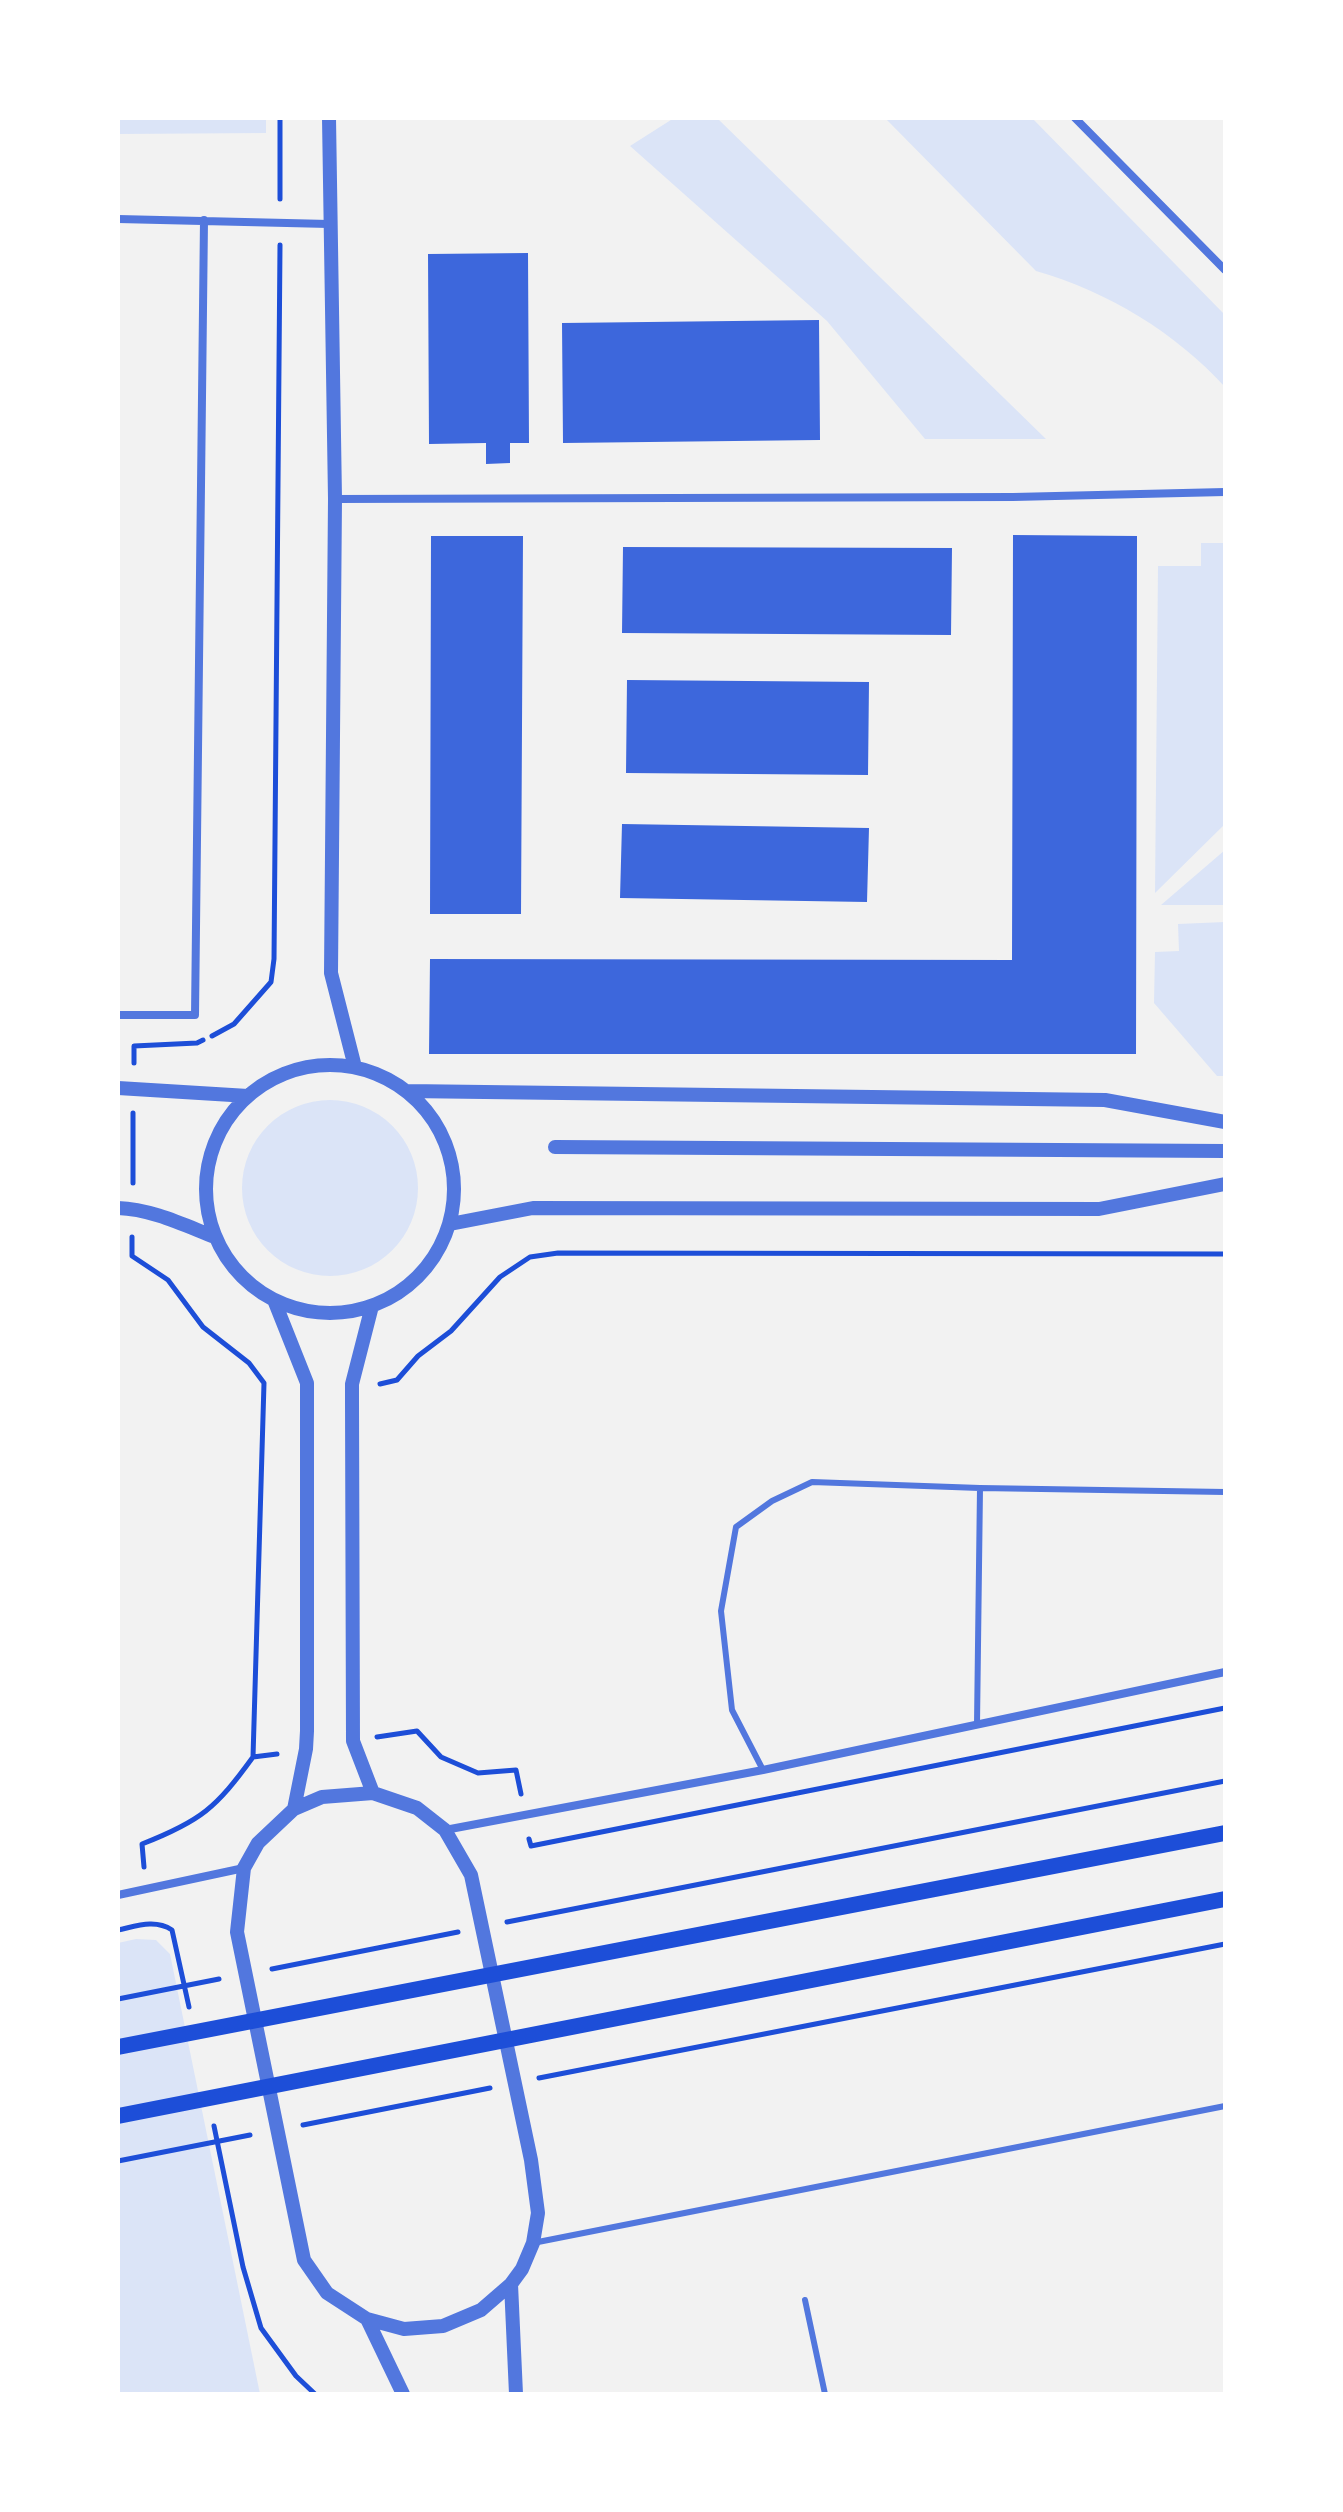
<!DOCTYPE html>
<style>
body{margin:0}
#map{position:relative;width:1343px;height:2512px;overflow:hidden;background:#f2f2f2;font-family:"Asap Condensed",sans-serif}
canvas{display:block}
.frame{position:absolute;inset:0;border:120px solid #fff;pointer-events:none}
</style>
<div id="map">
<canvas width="1343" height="2512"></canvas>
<div class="frame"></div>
</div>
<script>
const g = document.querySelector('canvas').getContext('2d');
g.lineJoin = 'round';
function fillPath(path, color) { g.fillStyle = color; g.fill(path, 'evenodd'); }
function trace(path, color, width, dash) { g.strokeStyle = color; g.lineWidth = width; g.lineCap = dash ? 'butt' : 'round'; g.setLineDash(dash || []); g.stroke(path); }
fillPath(new Path2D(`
 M118,118h148v15l-148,1z
 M674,118h43l329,321h-121l-98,-118 -197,-175z
 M885,118h147l193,197v72c-49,-54 -118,-96 -189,-116z
 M1201,543h24v281l-70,69 3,-327h43z
 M1225,850v55h-64z
 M1225,922v154h-8l-63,-73 1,-51 24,-1 -1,-27z
 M242 1188a88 88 0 1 1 176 0a88 88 0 1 1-176 0Z
 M136,1939l20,1 14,14 90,440h-142v-451z`), '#dbe4f7');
fillPath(new Path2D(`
 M528,253l1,190h-19v20l-24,1v-21l-57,1 -1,-190z
 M819,320l1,120 -257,3 -1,-120z
 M1013,535l124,1 -1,518h-707l1,-95 582,1z
 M431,536h92l-2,378h-91z
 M623,547l329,1 -1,87 -329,-2z
 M627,680l242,2 -1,93 -242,-2z
 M622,824l247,4 -2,74 -247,-4z`), '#3d67dc');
trace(new Path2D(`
 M280,118v81
 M212,1036l22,-12 37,-42 3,-23 6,-714
 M134,1063v-17l63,-3 6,-3
 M133,1183v-70
 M132,1237v19l36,24 35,47 46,36 15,20 -11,374c-37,51 -52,64 -111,87l2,23
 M380,1384l17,-4 21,-24 33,-25 49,-54 30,-20 28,-4 667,1
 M377,1737l40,-6 24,26 37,16 38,-3 5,24
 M253,1757l24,-3
 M529,1839l2,7 694,-138
 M507,1922l718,-141
 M118,1930c19,-4 37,-11 54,0l17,77
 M272,1969l186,-37
 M118,1999l101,-20
 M539,2078l686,-134
 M303,2125l187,-37
 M214,2126l29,141 18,61 35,48 19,18
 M118,2161l132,-26`), '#1d4ed8', 5);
trace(new Path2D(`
 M977,1724l3,-236
 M763,1770l-31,-60 -11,-99 15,-84 36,-26 40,-19 168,6 245,4
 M533,2243l692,-137
 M805,2300l20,94`), '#5277de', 6);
trace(new Path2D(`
 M1075,118l150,152
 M118,219l211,5
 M335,499l678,-2 212,-5
 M118,1015h77l9,-795
 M445,1830l318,-60 462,-98
 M118,1895l126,-27`), '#5277de', 8);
trace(new Path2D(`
 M329,118l6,381 -4,474 24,94
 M206 1189a124 124 0 1 1 248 0a124 124 0 1 1-248 0Z
 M118,1088l130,8
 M407,1091l698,9 120,22
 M555,1147l670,4
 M118,1208c33,1 66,17 97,29
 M450,1224l83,-16 566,1 126,-25
 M274,1300l33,83v348l-1,18 -12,60
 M372,1306l-20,78v17l1,340 20,52
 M373,1793l44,15 28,22 26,45 60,285 7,53 -5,30 -11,26 -11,15 -30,26 -38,16 -39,3 -37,-10 -40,-26 -23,-33 -67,-328 7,-64 14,-25 36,-34 28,-12z
 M511,2284l5,110
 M367,2319l36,75`), '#5277de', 14);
trace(new Path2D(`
 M118,2047l1107,-214
 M118,2116l1107,-217`), '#1d4ed8', 16);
</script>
